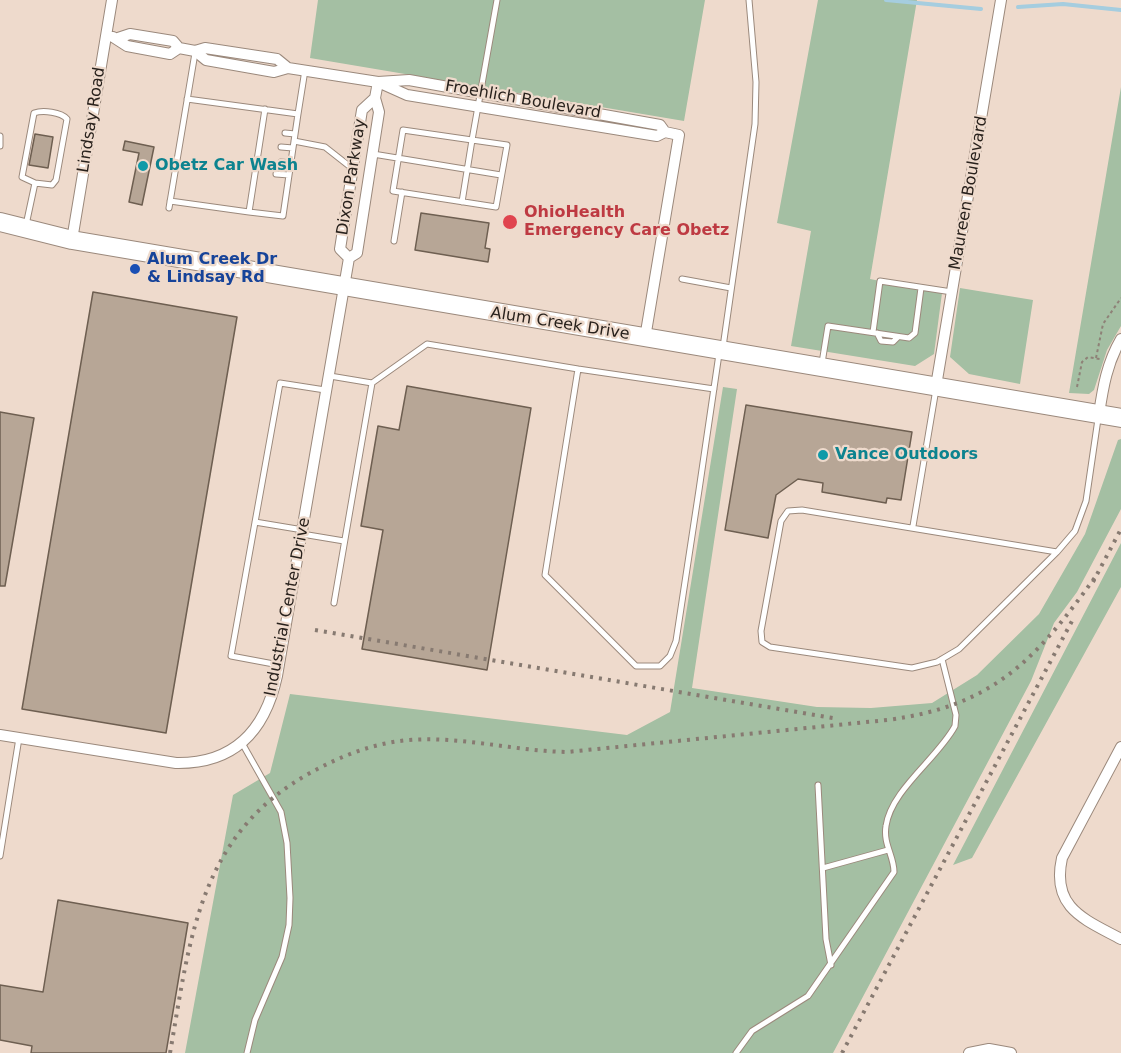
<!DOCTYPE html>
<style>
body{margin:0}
canvas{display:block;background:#eedacc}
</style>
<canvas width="1121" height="1053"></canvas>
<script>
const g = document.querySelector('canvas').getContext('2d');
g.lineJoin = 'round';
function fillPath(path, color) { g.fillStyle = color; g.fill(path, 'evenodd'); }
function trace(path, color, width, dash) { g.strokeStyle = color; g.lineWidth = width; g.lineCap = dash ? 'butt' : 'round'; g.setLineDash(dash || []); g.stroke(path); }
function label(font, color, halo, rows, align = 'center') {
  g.font = font + ' "DejaVu Sans",sans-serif'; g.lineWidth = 4.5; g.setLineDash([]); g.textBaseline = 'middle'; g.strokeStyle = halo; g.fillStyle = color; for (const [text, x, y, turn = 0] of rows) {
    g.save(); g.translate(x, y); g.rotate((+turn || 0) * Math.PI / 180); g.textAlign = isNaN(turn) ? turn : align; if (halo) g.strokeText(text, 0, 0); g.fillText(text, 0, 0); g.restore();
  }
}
fillPath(new Path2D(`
 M318,0h387l-21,121 -374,-63z
 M818,0h99l-47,279 72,14 -8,61 -19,12 -124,-20 20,-115 -34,-8z
 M1121,87v239l-14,24 -13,40 -5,4 -20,-1z
 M960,288l73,12 -13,84 -51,-10 -19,-17z
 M723,387l14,2 -45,299 125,19 54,1 61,-5 45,-28 62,-61 46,-80 33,-94 3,-1v70l-44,83 -23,31 -23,58 -198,372h-648l48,-258 37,-22 20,-79 337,41 43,-23z
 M1121,543v44l-149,271 -19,7z`), '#a4bfa3');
trace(new Path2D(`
 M886,0l95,9
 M1018,7l45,-3 58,6`), '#a5cddf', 4);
const building = new Path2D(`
 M35,134l18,3 -5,31 -19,-3z
 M125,141l29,6 -12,58 -13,-3 10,-49 -16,-3z
 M421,213l68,10 -4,25 5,1 -2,13 -73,-12z
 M93,292l144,25 -71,416 -144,-24z
 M407,386l124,22 -44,262 -125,-21 21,-119 -22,-4 17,-100 21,4z
 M746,405l166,27 -11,68 -14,-2 -1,5 -64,-11 1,-9 -25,-4 -22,16 -8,43 -43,-8z
 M0,412l34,6 -29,168h-5z
 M58,900l130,23 -22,130h-135l1,-7 -32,-6v-55l43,7z`);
fillPath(building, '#b7a696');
trace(building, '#6e5f51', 1.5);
const service = new Path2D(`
 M187,99l111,15 7,-44
 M285,133l10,1
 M0,136v10
 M294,141l31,6 28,22
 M281,147l12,1
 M373,154l128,21
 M281,162l10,1
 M276,174l13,1
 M170,201l79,11 16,-103
 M462,202l10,-62 35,5 -11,62 -103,-16 10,-61 69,10 25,-140
 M169,208l26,-155
 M249,212l34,4 15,-102
 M26,225l9,-42 17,2 4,-5 11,-61c-6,-7 -24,-9 -33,-6l-12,64 13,6
 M394,241l8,-49
 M682,279l49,9
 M873,332l7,-51 72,11
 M877,333l4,8 12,1 5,-5
 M723,347l32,-223 1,-42 -7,-82
 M822,363l6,-37 81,12 6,-5 6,-45
 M330,376l42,7 55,-39 151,25
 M714,389l-136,-20 -33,206 91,91h24l10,-10 6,-15c15,-96 29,-191 43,-287
 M802,510l255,42 -98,97 -22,13 -25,6 -142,-21 -8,-5 -1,-11 20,-110 7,-10z
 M255,522l48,8
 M913,526l23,-137
 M302,534l42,7
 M1057,552l18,-21 11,-30 12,-82
 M334,603l38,-220
 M279,665l-48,-9 49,-273 45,7
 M242,743l39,69 6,31 3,55 -1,27 -7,32 -27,63 -8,33
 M818,785l8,154 5,26
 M0,856l19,-118
 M823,868l65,-18
 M736,1053l16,-22 56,-35 86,-124c0,-16 -11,-28 -8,-46 5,-36 52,-68 69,-100l1,-11 -14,-56`);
const minor = new Path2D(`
 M113,37l14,9 43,8 9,-6
 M118,38l12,-4 43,7 6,7 16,3 10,-3 72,11 11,9
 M195,51l11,9 68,12 14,-4 90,14 31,-2 251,45 5,7
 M378,82l29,13 250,41 8,-4 14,3 -34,203
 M72,240l40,-240
 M349,258l-9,-9 22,-139 13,-12
 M936,386l65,-386
 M1099,414c4,-27 8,-51 22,-75
 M0,735l176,28c58,1 89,-32 101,-87l72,-418 8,-5 22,-141 -4,-14 3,-16
 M1121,747l-59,111c-11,50 22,61 59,81
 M969,1053l20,-4 22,4`);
const primary = new Path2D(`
 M0,222l72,18 1049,178`);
trace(service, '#9b897c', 7);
trace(minor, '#9b897c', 12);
trace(primary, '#9b897c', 20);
trace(new Path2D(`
 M1096,358l7,-34 18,-26
 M1077,387l5,-25 6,-5 12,2`), '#8e8177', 2, [3, 3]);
trace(service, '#fff', 5);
trace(minor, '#fff', 10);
trace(primary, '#fff', 18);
trace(new Path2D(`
 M1093,582l28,-53
 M315,630l523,89
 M170,1053c20,-113 28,-218 140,-280 31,-17 63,-30 99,-33 53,-4 105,11 158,12l320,-32c108,-14 149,-61 209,-144
 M842,1053l230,-432`), '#877a71', 4, [3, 6]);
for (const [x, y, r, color] of [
 [143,166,6,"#0f9aa8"],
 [510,222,8,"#e0444e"],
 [135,269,6,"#1a4fb4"],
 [823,455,6,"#0f9aa8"]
]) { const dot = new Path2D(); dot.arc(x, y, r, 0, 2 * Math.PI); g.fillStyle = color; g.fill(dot); trace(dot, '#eedacc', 2); }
label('16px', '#28211c', '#eedacc', [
 ["Froehlich Boulevard",523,100,10],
 ["Lindsay Road",92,120,-81],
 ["Dixon Parkway",352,177,-81],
 ["Maureen Boulevard",969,193,-80],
 ["Alum Creek Drive",560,324,9],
 ["Industrial Center Drive",288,607,-79]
]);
label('bold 16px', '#0d838f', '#eedacc', [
 ["Obetz Car Wash",155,166],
 ["Vance Outdoors",835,455]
], 'left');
label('bold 16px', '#be3a42', '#eedacc', [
 ["OhioHealth",524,213],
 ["Emergency Care Obetz",524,231]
], 'left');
label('bold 16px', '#164399', '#eedacc', [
 ["Alum Creek Dr",147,260],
 ["& Lindsay Rd",147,278]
], 'left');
</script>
